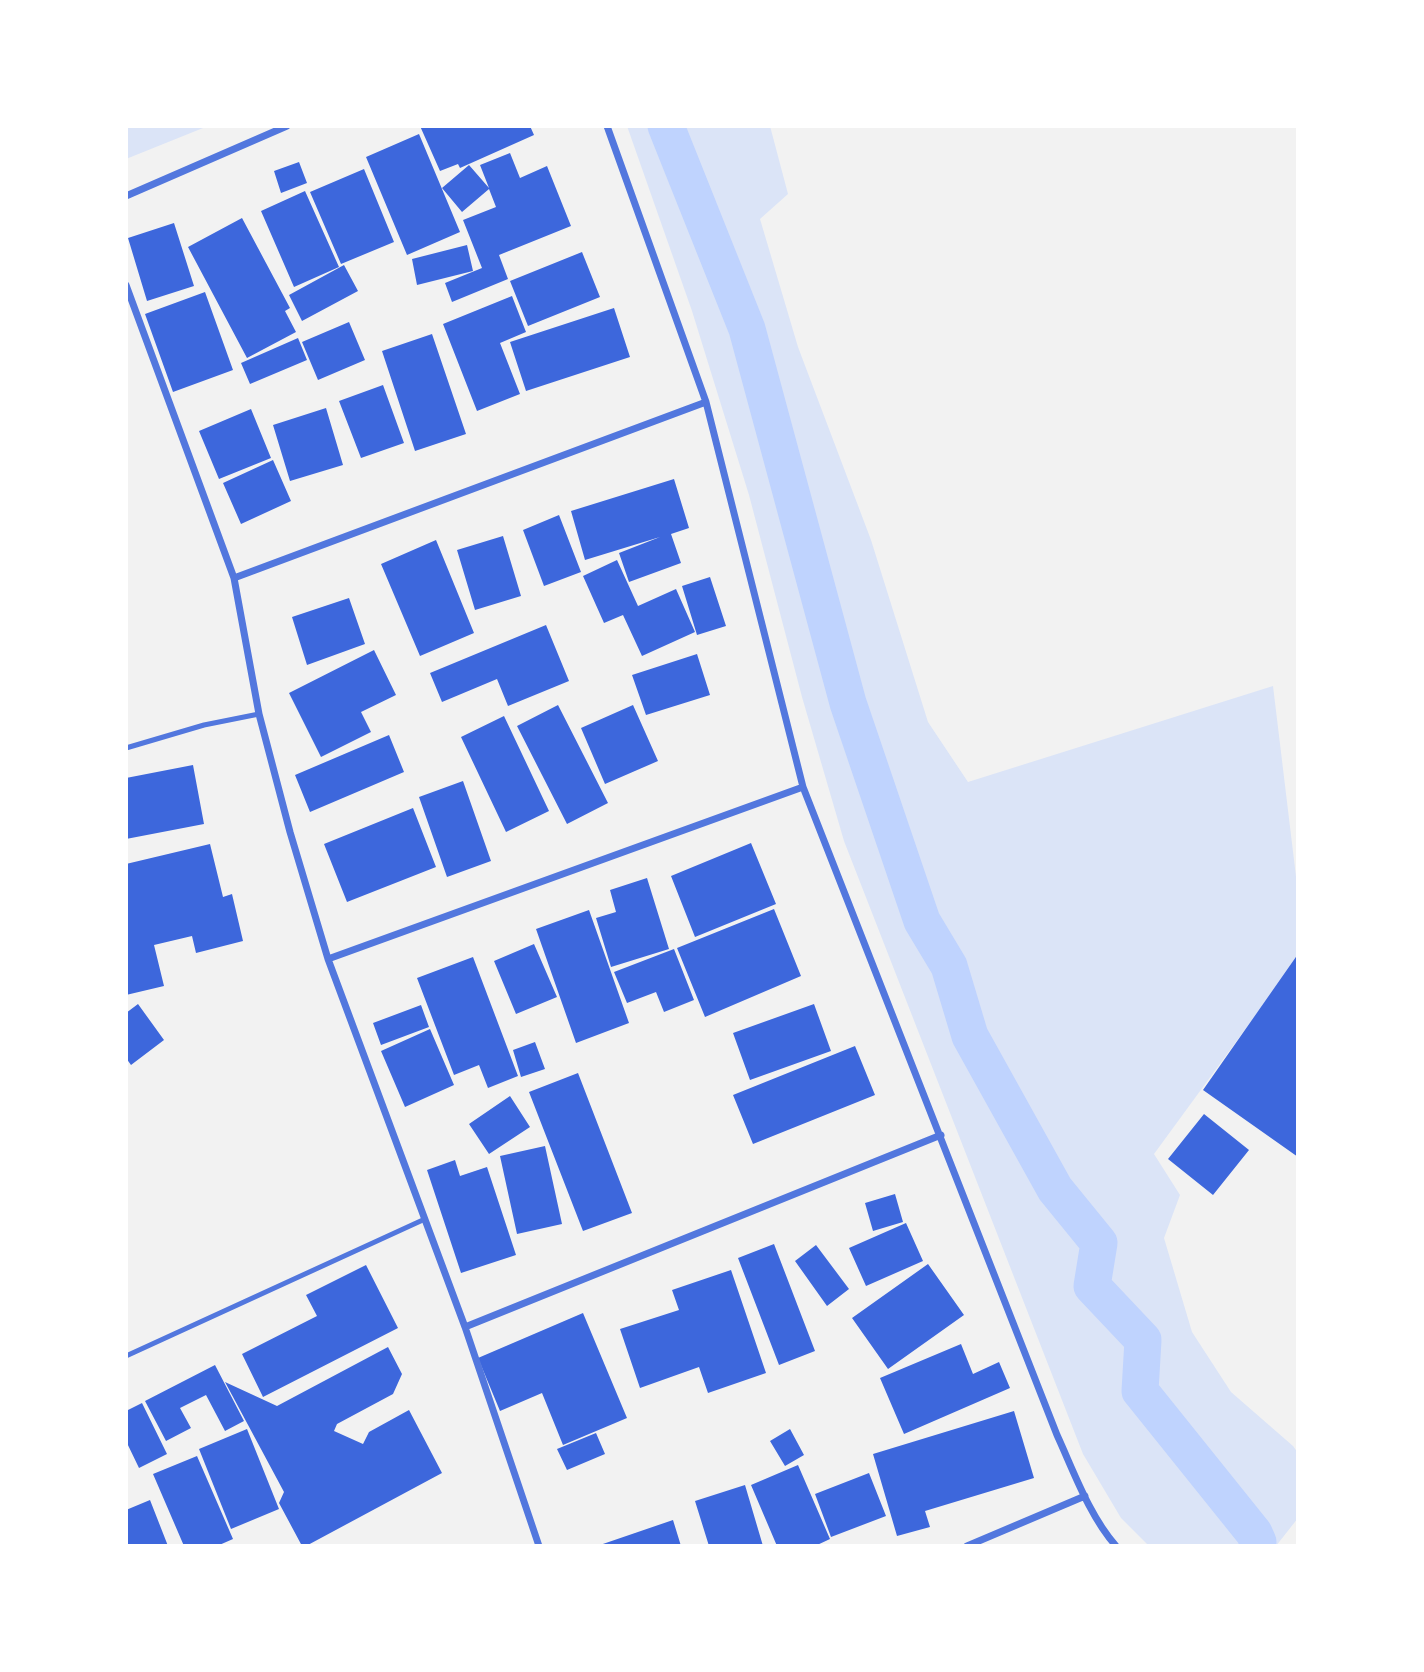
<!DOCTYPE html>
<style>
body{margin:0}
#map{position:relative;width:1424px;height:1672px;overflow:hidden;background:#f2f2f2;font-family:"Alegreya Sans",sans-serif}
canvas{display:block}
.frame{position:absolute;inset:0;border:128px solid #fff;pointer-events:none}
</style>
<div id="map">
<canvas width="1424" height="1672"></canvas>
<div class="frame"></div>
</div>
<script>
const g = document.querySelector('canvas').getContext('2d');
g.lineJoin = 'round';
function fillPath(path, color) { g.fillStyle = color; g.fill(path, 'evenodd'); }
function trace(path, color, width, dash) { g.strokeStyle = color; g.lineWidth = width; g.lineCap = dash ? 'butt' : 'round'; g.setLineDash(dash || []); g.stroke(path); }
fillPath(new Path2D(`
 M126,126h82l-82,33z
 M627,126h143l18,68 -28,25 38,128 73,193 57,182 40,60 305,-96 25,207v64l-144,197 26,41 -16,43 28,94 39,60 62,54 5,7v65l-22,28h-127l-28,-28 -38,-64 -239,-613 -42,-144 -53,-202 -57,-184z`), '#dbe4f7');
trace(new Path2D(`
 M666,126l81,203 101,374 74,218 27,45 21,70 85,153 44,54 -7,43 51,54 -3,51 114,142 4,9`), '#bfd3fe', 37);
fillPath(new Path2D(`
 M420,126h110l4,9 -74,33 -2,-4 -18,7z
 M419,134l41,98 -53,23 -41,-98z
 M510,153l10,25 27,-12 24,60 -72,29 9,24 -56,23 -7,-19 37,-15 -19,-48 33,-13 -7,-18 -27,23 -20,-24 27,-23 20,23 -9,-23z
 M299,162l8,21 -26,10 -7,-22z
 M364,169l30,73 -53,22 -31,-72z
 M305,191l34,76 -45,20 -33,-76z
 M242,218l48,90 -5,3 11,21 -49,26 -59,-111z
 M174,223l20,63 -47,15 -19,-63z
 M467,245l6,26 -56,14 -5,-26z
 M582,252l18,45 -72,29 -18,-45z
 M344,265l14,26 -56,30 -13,-26z
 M205,292l28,78 -60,22 -28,-78z
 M512,296l14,36 -26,11 20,51 -43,17 -34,-87z
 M614,308l16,49 -104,34 -16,-49z
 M349,322l16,38 -47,20 -16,-38z
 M432,334l34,100 -51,17 -33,-100z
 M298,338l9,22 -57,24 -9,-21z
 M383,385l21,58 -43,15 -22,-57z
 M326,408l17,57 -53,16 -17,-56z
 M251,409l20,49 -52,21 -20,-48z
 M273,460l18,41 -50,23 -18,-41z
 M674,479l15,49 -18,6 10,29 -52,19 -10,-29 41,-16 -75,23 -14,-49z
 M559,515l22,57 -37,14 -21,-56z
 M503,536l18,60 -46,14 -18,-60z
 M436,540l38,93 -54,23 -39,-92z
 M617,560l21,46 38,-17 19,43 -53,24 -19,-41 -19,8 -21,-47z
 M710,577l16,49 -29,9 -15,-49z
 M349,598l16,46 -58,21 -15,-48z
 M546,625l23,56 -61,25 -11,-27 -55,23 -12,-29z
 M374,650l22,45 -35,17 10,20 -50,25 -32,-64z
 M697,654l13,41 -64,20 -14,-40z
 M558,705l50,98 -41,21 -50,-98z
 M633,705l25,56 -53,23 -24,-56z
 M504,716l45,95 -43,21 -45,-95z
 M389,735l15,37 -94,40 -15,-37z
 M193,765l11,59 -78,15v-61z
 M463,781l28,80 -44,16 -28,-80z
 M413,808l23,59 -89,35 -23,-58z
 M751,843l25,61 -81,33 -24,-61z
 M210,844l13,53 9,-3 11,47 -47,12 -4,-17 -38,9 10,41 -38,9v-131z
 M647,878l22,71 -58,18 -15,-49 20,-6 -6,-22z
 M774,909l27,67 -96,41 -28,-69z
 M589,910l40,113 -53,20 -40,-114z
 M534,944l23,53 -41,17 -22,-53z
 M674,949l20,51 -30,12 -8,-20 -29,11 -13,-31z
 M1298,954v203l-95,-67z
 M473,957l45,119 -30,12 -9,-23 -25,10 -37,-97z
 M138,1004l26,36 -33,25 -5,-7v-45z
 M814,1004l17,47 -81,29 -17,-47z
 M421,1005l8,22 -48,18 -8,-22z
 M430,1029l24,56 -49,22 -24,-56z
 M535,1042l10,27 -24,8 -8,-27z
 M855,1046l20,49 -122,49 -20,-49z
 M578,1073l54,140 -49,18 -54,-139z
 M510,1096l20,31 -41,27 -20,-30z
 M1204,1114l45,36 -36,45 -45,-36z
 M545,1146l17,78 -45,10 -17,-78z
 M455,1160l5,16 27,-9 29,88 -55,18 -34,-103z
 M895,1194l8,28 -30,9 -8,-28z
 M906,1223l17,38 -57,25 -17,-38z
 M774,1244l41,107 -36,14 -41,-107z
 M816,1245l33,44 -22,17 -32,-45z
 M928,1264l36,51 -76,54 -36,-51z
 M366,1265l32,63 -135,69 -21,-43 75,-38 -11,-21z
 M731,1270l35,103 -58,20 -9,-26 -59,21 -20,-59 59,-19 -7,-20z
 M583,1313l44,105 -64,27 -21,-52 -42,18 -22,-53z
 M961,1344l12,30 26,-12 11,26 -106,46 -24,-56z
 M388,1347l14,27 -9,20 -56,30 -3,7 29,13 6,-12 40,-22 33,63 -136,73h-4l-23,-43 5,-11 -59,-110 52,24z
 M215,1365l29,56 -19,10 -19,-36 -26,13 11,20 -25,13 -21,-40z
 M142,1403l25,51 -28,14 -13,-27v-30z
 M1014,1411l20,67 -109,33 5,16 -33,9 -24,-82z
 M247,1429l32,80 -48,20 -32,-80z
 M790,1429l14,26 -19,11 -15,-25z
 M596,1433l9,21 -38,16 -10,-21z
 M197,1456l36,83 -16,7h-33l-31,-72z
 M798,1465l32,74 -15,7h-38l-26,-61z
 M869,1473l17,43 -55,21 -16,-43z
 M745,1485l18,61h-54l-14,-45z
 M150,1500l18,46h-42v-36z
 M673,1520l8,26h-84z`), '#3d67dc');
trace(new Path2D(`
 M126,748l78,-23 55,-11
 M126,1356l299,-137`), '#5277de', 5);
trace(new Path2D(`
 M607,126l99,276 97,385 254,648c17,37 32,80 59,111
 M126,196l161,-70
 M126,285l108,293 25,136 31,118 38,127 137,368 74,219
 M234,578l472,-176
 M328,959l475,-172
 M465,1327l476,-192
 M967,1546l118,-50`), '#5277de', 7);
</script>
